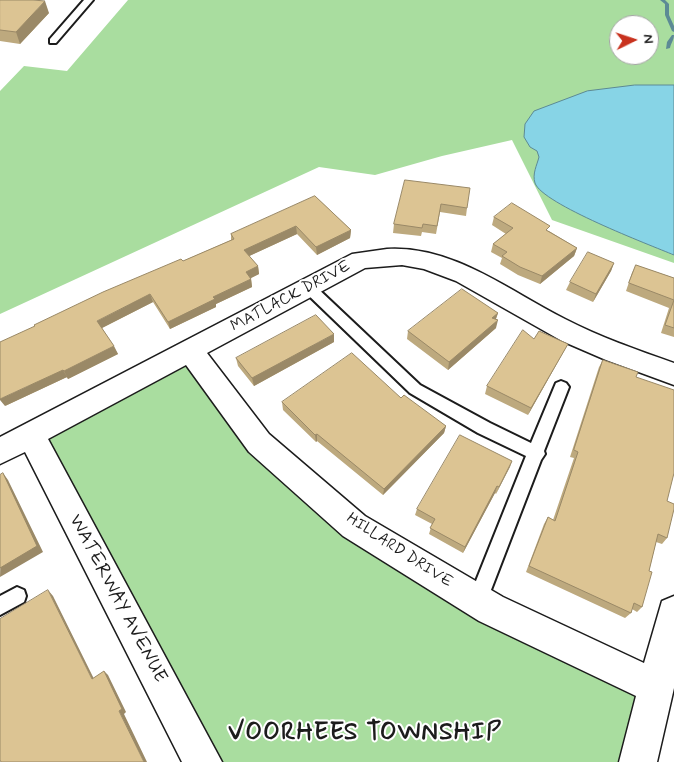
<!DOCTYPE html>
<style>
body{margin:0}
#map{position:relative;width:674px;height:762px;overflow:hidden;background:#fff;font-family:Mynerve,sans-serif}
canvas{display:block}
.north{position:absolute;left:609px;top:15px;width:50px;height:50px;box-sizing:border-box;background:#fff;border:1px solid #a4a4a4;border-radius:50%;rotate:86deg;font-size:14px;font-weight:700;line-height:20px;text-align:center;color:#1c1c1c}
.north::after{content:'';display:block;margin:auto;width:18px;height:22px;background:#c8321e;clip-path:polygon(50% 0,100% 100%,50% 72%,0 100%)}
</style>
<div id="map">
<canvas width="674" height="762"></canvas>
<div class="north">N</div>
</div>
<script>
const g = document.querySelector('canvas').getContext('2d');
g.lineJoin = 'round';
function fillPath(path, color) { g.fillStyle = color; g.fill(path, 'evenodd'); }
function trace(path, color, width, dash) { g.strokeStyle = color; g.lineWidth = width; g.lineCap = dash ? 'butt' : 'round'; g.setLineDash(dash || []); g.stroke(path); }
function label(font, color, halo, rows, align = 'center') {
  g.font = font + ' Mynerve,sans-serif'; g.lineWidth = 4; g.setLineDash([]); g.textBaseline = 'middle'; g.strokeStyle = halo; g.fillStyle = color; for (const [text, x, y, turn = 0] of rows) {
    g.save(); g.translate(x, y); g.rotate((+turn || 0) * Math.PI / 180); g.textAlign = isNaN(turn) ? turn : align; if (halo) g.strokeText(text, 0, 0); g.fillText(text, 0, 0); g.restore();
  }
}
fillPath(new Path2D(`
 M128,0h546v263l-122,-43 -40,-80 -70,16 -67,19 -56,-8 -319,147v-223l24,-25 43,5zM619,25h30v30h-30z
 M191,352l163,174 302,161 -18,75h-435l-172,-327z`), '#a9dd9f');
const water = new Path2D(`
 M635,85h39v170c-24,-10 -132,-51 -139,-72 -3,-9 2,-18 4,-26l-2,-6 -7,-4 -6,-10 1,-13 9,-13 53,-20z`);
fillPath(water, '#87d4e6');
trace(water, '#5c8a95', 1);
fillPath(new Path2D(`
 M660,0h5l4,4v11l5,11v6l-2,-1 -7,-16v-11z
 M672,35h2c0,5 -3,8 -4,13l-4,1 1,-7z`), '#5c8a95');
const lane = new Path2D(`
 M84,0h9l-37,43h-6v-4z
 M309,283l5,2 106,100 70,38 41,20 25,-60 5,-2 5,2 3,4 -25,64 1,3 -4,6 -57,148 -7,2 -7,-2 -2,-7 58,-145 -48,-23 -68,-40 -106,-102 -2,-3 2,-3z
 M17,587l7,3 2,6 -2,6 -24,13v-19z`);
const street = new Path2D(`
 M387,249c66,-4 122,42 178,70 35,18 72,31 109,44v22l-68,-25 -44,-19 -106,-60 -32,-12 -22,-4 -37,3 -158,85 62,81 96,82 138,81 141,66 18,-62 12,-5v92l-17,74h-38l17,-66 -157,-75 -136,-85 -94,-84 -63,-87 -138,74 174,323h-40l-157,-310 -25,12v-27l352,-183z`);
trace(lane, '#1c1c1c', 4);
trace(street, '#1c1c1c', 3);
fillPath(lane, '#fff');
fillPath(street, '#fff');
fillPath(new Path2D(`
 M0,0l49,13 -29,31 -20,-3z
 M405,180l62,28 -1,8 -26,-4 -4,22 -14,-2 -1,4 -28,-3 1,-9z
 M315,196l36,34 -1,8 -33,17 -20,-21 -48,22 9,10 1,8 -8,4 1,9 -36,17v3l-46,22 -17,-27 -51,26 16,26 -50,25 -1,-2 -62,29 178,-145 48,-21v-6z
 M494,217l55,14 28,17 -3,8 -34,28 -22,-9 -18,-11 2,-6 -11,-6 2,-8 13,-10 -14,-9z
 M614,263l-3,8 -18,31 -27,-12 4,-8z
 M636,265l38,13v59l-13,-4 8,-25 -43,-17 6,-18z
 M498,313l-2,6v9l-48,42 -41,-31 1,-8z
 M534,339l34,5 -4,7 -36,64 -43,-21 2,-8z
 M334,342l-80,44 -16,-20 -2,-8z
 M603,360l33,17 31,124v37l-5,6 -6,-2 -7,29 -7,36 -5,5 -5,-3 -1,4 -6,5 -99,-46 18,-48 4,-7 5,3 21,-62 -4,-1 29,-90z
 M401,398l45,28 -2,7 -61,62 -66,-54 -1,1 -33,-32 -1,-8z
 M512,461l-16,33 -1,-1 -32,60 -34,-19 3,-10 -17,-9 2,-6z`), '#bda97e');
fillPath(new Path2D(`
 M45,1l4,12 -29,31 -4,-12z
 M296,226l1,8 -52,24 -1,-8z
 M351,230l-1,8 -33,17 -1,-8z
 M577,248l-3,8 -34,28 2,-8z
 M614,263l-3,8 -18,31 3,-8z
 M258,266l1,8 -12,6 -1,-8z
 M251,279l1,8 -36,17v3l-46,22 -2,-7 45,-25z
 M150,294l3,8 -53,27 -3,-8z
 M498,313l-3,8 -3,-3z
 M498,320l-2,8 -48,42 1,-8z
 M334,334v8l-80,44 -2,-8z
 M568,344l-4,7 -36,64 3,-7z
 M114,346l4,8 -50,25 -4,-8z
 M63,370l4,7 -62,29 -5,-6v-1z
 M446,426l-2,7 -61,62 1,-6z
 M317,434v7l-1,1 -1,-7z
 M512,461l-2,6 -14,27 3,-7z
 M3,473l5,7 35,72 -43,25z
 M497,486l-2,7 -32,60 2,-6z
 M48,590l5,6 43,87 -4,-4z
 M104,671l4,4 18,37 -2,2 23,48h-3l-25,-51z`), '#9a8967');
const building = new Path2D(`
 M0,0h33l12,1 -29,31 -16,-2z
 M405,180l65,8 -3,20 -26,-4 -4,22 -14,-2 -1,4 -28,-4z
 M315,196l36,34 -35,17 -20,-21 -52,24 14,16 -12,6 5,7 -38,18 2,2 -47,23 -18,-28 -53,27 17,25 -50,25 -1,-1 -63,29v-57l35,-16 -1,-1 69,-33 78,-33 2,2 51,-22 -3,-5z
 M512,203l38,23 -4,4 31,18 -35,28 -22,-9 -18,-11 5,-4 -14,-8 20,-16 -19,-11z
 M588,252l26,11 -18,31 -26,-12z
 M636,265l38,13v50l-9,-3 9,-25 -45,-17z
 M462,289l36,24 -6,5 6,2 -49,42 -41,-31z
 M316,315l18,19 -82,44 -16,-20z
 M523,330l11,9 5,-8 29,13 -37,64 -44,-22z
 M352,353l49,45 3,-3 42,31 -62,63 -67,-55 -2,1 -33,-33z
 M603,360l35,12 -2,5 38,13v83l-7,28 7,3v5l-7,29 -9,-4 -9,37 3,1 -10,35 -8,-4 -3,10 -102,-47 19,-49 7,4 23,-69 -4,-2z
 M460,435l52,26 -13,26 -2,-1 -32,61 -35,-19 5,-9 -18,-10z
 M3,473l34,73 -37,22v-93z
 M48,590l44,89 12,-8 18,38 -3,2 25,51h-143l-1,-2v-141z`);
fillPath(building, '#dcc493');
trace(building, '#9a8967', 1);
label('16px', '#1c1c1c', '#fff', [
 ["MATLACK DRIVE",291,297,-28],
 ["HILLARD DRIVE",399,551,33]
]);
label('19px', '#1c1c1c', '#fff', [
 ["WATERWAY AVENUE",117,599,62]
]);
g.letterSpacing = '1px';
label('bold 25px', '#1c1c1c', '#fff', [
 ["VOORHEES TOWNSHIP",365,734]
]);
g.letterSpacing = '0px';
</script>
